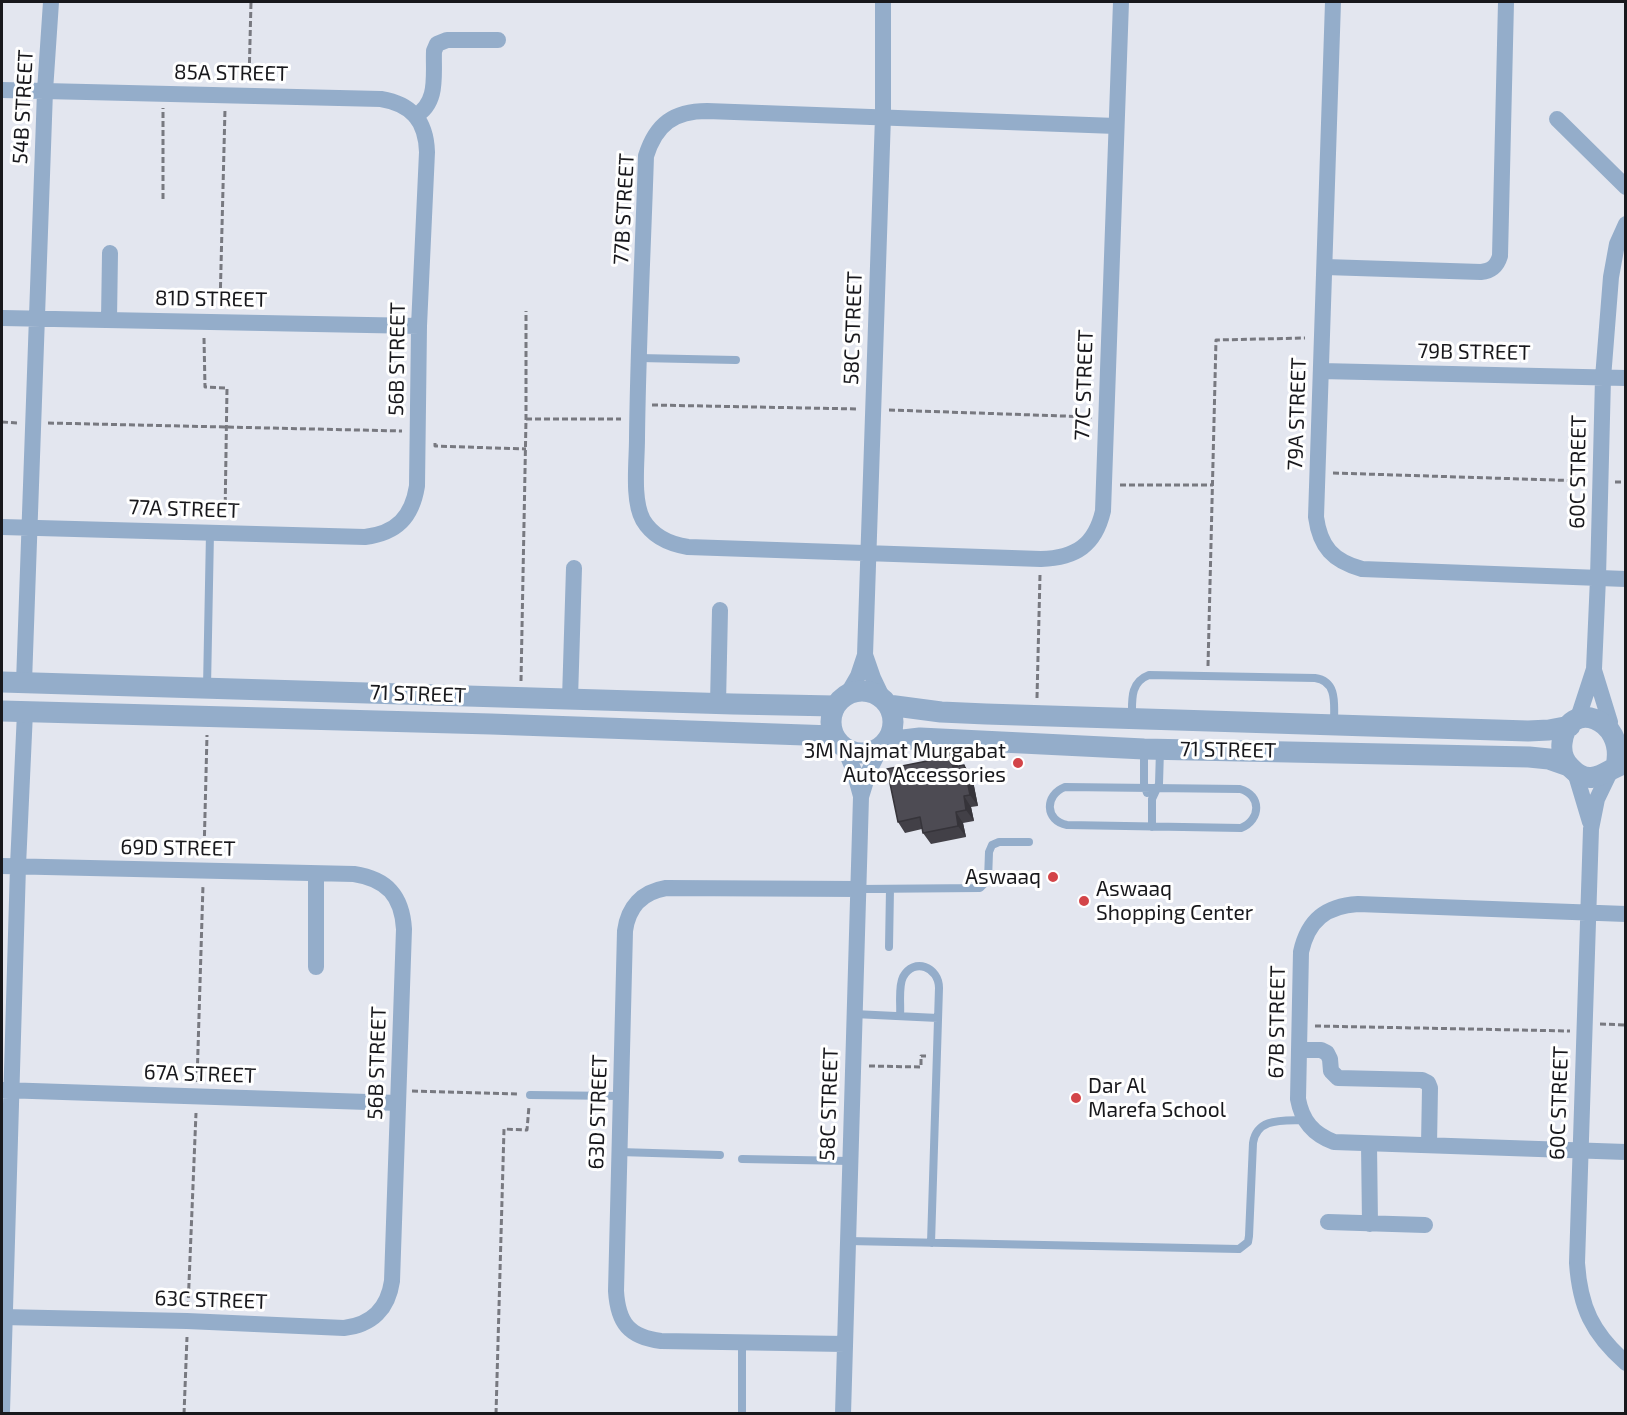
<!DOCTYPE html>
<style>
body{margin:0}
#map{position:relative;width:1627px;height:1415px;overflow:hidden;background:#e3e6ef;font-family:"Exo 2",sans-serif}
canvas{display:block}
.frame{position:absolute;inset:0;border:3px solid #18181c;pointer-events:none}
</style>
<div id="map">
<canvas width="1627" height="1415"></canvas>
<div class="frame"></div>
</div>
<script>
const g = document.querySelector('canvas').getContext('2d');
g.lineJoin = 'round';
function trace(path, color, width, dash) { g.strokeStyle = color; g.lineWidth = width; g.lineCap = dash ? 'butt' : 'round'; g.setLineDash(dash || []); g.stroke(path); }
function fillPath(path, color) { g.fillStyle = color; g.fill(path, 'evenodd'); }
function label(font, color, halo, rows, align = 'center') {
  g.font = font + ' "Exo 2",sans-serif'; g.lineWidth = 6; g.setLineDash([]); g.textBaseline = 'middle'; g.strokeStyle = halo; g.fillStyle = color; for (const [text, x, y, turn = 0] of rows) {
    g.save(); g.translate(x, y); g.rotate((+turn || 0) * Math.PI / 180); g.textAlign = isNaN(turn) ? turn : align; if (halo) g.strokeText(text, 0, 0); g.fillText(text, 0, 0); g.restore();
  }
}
trace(new Path2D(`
 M249,81l2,-79
 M163,199v-91
 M220,306l5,-197
 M204,338l1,49 22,1 -2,129
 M652,405l206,4
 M889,410l203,7
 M526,419h95
 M2,422l16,1
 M48,423l354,8
 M435,443v3l91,3
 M1333,473l252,8
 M1615,482h11
 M1120,485h93
 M1208,666l8,-326 89,-2
 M521,681l5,-262v-108
 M1037,698l3,-123
 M204,854l3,-119
 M1600,1024l26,1
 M1315,1026l255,5
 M869,1066l52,1v-11h5
 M197,1082l6,-197
 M412,1091l108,3
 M188,1307l8,-194
 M184,1414l3,-77
 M496,1414l8,-285 23,1 2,-24`), '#787980', 3, [6, 3]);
trace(new Path2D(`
 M639,358l97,2
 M207,687l3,-154
 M1132,717c0,-17 -2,-35 17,-42l166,3c23,3 19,27 19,45
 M1144,749v35l3,9
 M1065,787l175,2c22,6 21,31 1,39l-174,-3c-22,-4 -23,-30 -2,-38z
 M1152,827v-28l7,-15 1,-34
 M858,889l122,-1 8,-8 1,-28 3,-7 7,-3h30
 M889,947l1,-58
 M854,1014l84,4
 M900,1016c1,-11 -2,-29 3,-39 11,-20 36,-10 36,11l-8,255
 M530,1095l91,1
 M619,1152l101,3
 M742,1159l108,2
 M848,1241l391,8 9,-7 1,-6 4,-93c4,-26 31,-22 51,-23
 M742,1414v-72`), '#94adca', 8);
trace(new Path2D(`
 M1333,2l-17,515c4,30 17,44 46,52l264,10
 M2,90l379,9c31,5 45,22 46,53l-8,174 -2,160c-5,31 -20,47 -52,51l-363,-10
 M415,116c24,-13 18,-42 19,-65l3,-7 10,-4h51
 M1557,119l69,68
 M1116,126l-409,-15c-33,0 -51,13 -61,45 -3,94 -8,189 -9,283 0,23 -5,61 6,81 10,17 26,24 45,27l353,12c35,-1 54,-14 62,-48l18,-509
 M1325,267l156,5c11,-1 16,-6 19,-16l6,-254
 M2,318l417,8
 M109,320l1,-67
 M1321,371l305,7
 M865,655l8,23 10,21
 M1594,670l16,52
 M24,682l21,-591 6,-89
 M847,695l11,-19 7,-21 18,-539v-114
 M570,699l4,-131
 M718,704l2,-94
 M1577,721l17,-52 4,-91 5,-200 8,-101 6,-33 9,-20
 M844,747l10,24 7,25
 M1575,772l15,50
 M1610,772l-13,27 -6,30 -14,434c3,44 15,70 49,100
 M2,866l352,8c33,5 48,22 50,55l-12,352c-4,28 -20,44 -48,47l-157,-7 -185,-4
 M1626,914l-268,-10c-32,2 -50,16 -57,48l-3,147c4,22 15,35 36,43l292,10
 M316,967v-93
 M1299,1050h22l6,3 3,6 1,12 7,7 84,2 6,3 2,5 -1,57
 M2,1090l396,13
 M1369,1144l1,80
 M1328,1222l97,3
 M845,1344l-184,-3c-32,-4 -43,-18 -45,-50l9,-360c3,-24 17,-39 41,-43l192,1
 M2,1411l16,-545 7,-154
 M843,1414l18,-617 8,-26 12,-24`), '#94adca', 16);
trace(new Path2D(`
 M2,682l731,22 102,2
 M831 722a31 31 0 1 1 62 0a31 31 0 1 1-62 0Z
 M888,705l53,7 45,2 542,17 21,-1 21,-4
 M2,711l489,13 342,12
 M886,742l34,-4 224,11 385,8 20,2 20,7
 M1616,766c11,-48 -49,-69 -54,-23 -1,9 2,19 9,25 21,22 36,0 55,-5`), '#94adca', 21);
fillPath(new Path2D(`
 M927,761l30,3 1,2 6,-1 8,11 6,30 -7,1 3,14 -11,2 3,14 -35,7 -8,-11 -1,-4 -17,4 -7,-11z`), '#424047');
fillPath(new Path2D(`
 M950,753l7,11 3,14 -7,-11z
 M964,765l8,11 6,30 -8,-11z
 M964,796l7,11 3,14 -8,-11z
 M956,812l7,11 3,14 -8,-11z`), '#36343a');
const building = new Path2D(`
 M950,753l3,14 11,-2 6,30 -6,1 2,14 -10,2 2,14 -35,7 -3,-16 -22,5 -11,-53 40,-8v-4z`);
fillPath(building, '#4d4b53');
trace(building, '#36343a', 1.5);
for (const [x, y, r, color] of [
 [1018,763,6,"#d34448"],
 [1053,877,6,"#d34448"],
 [1084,901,6,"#d34448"],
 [1076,1098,6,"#d34448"]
]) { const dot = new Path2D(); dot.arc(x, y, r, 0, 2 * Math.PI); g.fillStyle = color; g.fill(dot); trace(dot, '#fff', 2); }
label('21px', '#18181c', '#fff', [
 ["85A STREET",231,73,1],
 ["54B STREET",23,107,-87],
 ["77B STREET",624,209,-87],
 ["81D STREET",211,299,1],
 ["58C STREET",853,328,-88],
 ["79B STREET",1474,352,1],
 ["56B STREET",397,359,-89],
 ["77C STREET",1084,385,-88],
 ["79A STREET",1297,414,-88],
 ["60C STREET",1578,472,-89],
 ["77A STREET",184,509,2],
 ["71 STREET",418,694,2],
 ["71 STREET",1228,750,1],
 ["69D STREET",178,848,1],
 ["67B STREET",1277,1022,-89],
 ["56B STREET",377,1063,-88],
 ["67A STREET",200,1074,2],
 ["60C STREET",1559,1103,-88],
 ["58C STREET",829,1104,-88],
 ["63D STREET",598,1112,-88],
 ["63C STREET",211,1300,2]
]);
label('21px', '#18181c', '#fff', [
 ["3M Najmat Murgabat",1006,751],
 ["Auto Accessories",1006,775],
 ["Aswaaq",1041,877],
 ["Aswaaq",1096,889,"left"],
 ["Shopping Center",1096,913,"left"],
 ["Dar Al",1088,1086,"left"],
 ["Marefa School",1088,1110,"left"]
], 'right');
</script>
